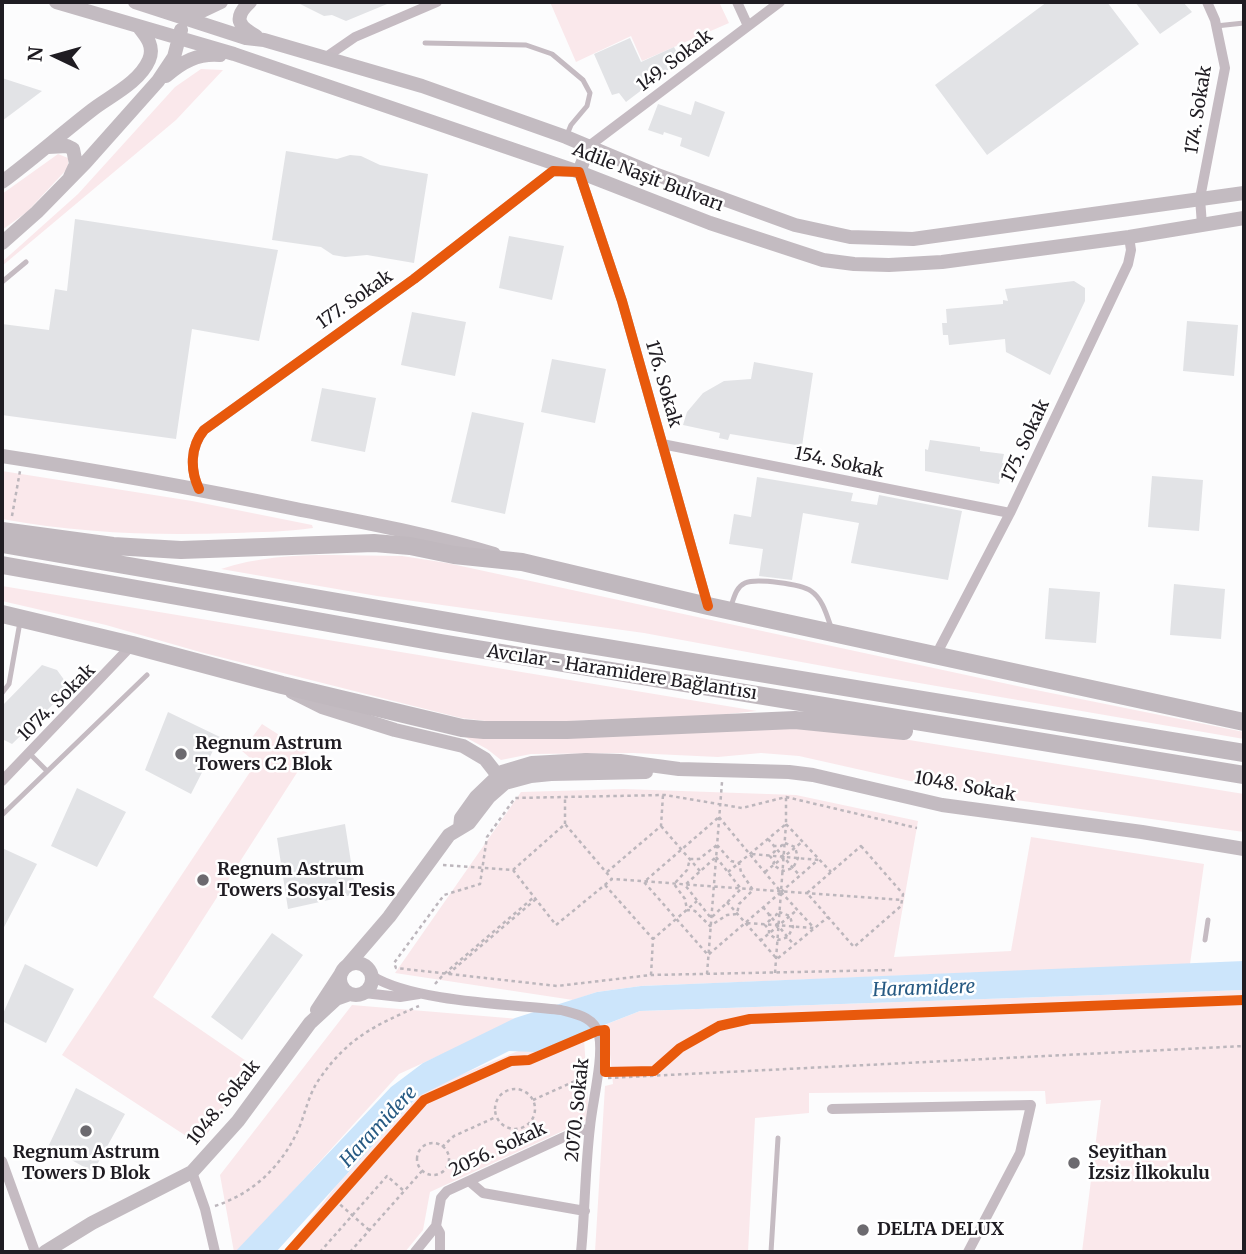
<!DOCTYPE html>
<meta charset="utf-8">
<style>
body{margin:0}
#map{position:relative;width:1246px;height:1254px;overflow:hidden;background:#fcfcfd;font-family:Merriweather,serif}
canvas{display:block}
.frame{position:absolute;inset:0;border:4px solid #1f1c22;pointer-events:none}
.north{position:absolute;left:21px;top:21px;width:70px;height:70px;-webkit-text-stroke:5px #fff;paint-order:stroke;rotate:275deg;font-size:19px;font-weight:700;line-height:28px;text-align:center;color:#1f1c22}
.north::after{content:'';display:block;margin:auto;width:24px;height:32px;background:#1f1c22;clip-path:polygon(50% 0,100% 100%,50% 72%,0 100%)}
</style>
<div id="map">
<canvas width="1246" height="1254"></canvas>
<div class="frame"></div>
<div class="north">N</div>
</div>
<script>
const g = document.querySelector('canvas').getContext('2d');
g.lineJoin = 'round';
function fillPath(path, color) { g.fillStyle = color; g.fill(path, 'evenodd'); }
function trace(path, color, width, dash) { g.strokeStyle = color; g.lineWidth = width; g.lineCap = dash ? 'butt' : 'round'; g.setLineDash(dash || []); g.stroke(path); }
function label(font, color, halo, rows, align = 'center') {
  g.font = font + ' Merriweather,serif'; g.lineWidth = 5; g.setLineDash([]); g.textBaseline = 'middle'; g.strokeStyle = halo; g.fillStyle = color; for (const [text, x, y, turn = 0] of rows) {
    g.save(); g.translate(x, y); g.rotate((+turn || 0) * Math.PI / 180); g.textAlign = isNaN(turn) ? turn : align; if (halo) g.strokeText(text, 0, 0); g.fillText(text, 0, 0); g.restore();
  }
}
fillPath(new Path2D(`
 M550,2h169l10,21 -87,38 -11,-25 -55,26z
 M201,69l22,1 -47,50 -174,146v-4l76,-68 97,-107z
 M58,154l10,4v10l-41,44 -25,18v-36z
 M2,471l190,30 120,24 1,3c-26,4 -54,4 -80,5 -78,3 -154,0 -231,-14z
 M402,556l45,7 584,126 213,43v7l-383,-66 -217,-40 -267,-37 -156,-27c58,-19 121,-13 181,-13z
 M2,586l755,125 -59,6 -195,6 -42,-5 -261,-66 -94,-27 -104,-24z
 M262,724l47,30 -156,243 99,68 -52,80 -138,-90 194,-292 -14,-12z
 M795,725l77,9 372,60v38l-285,-40 -160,-36 -38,-3 -43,4 -85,-4 -102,1 -30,6 -14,-11 -22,-12c110,4 220,-5 330,-12z
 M624,789l172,6 122,26 -24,136 117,-6 20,-114 173,27 -14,100 -549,22 -44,6 -24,8 -178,-27 126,-181z
 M1244,990v262h-162l19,-152 -55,4 -1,-13 -236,2v20l-54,5 -7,134h-153l10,-166 8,-2 -6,-60 33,-13z
 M352,1005l167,14 -120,55 -161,178h-4l-14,-77z
 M571,1029l13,9 5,81 -159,73 -7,38 -18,22h-121l53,-67 87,-95z`), '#fae8eb');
fillPath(new Path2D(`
 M1244,961v29l-604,21 -105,41 -26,-1 -92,46 -141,155h-41l156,-165 32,-24 92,-45 82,-26 44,-6z`), '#cce5fb');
fillPath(new Path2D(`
 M296,2h96l-46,19 -14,-6 -8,1z
 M1047,2h60l32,42 -152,111 -52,-70z
 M1135,2h48l9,10 -32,22z
 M630,38l11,24 33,-15 7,13 -55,42 -7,-9 -7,2 -18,-41z
 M2,78l40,13 -40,30z
 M695,101l30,11 -16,45 -29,-11 2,-8 -18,-6 -1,3 -15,-5 10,-26 33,11z
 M286,151l51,8 13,-4 11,1 19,9 48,9 -14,89 -47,-8 -22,2 -12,-2 -12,-8 -49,-7z
 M75,219l203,31 -19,91 -67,-12 -16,110 -174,-24v-91l47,6 6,-41 12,2z
 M509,236l55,10 -12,54 -53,-12z
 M1074,281l11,7v13l-35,74 -44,-23 -1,-13 -56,6 -1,-10h-5l-1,-12h5l-1,-14 57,-5v-4l5,1 -3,-12z
 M412,312l54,10 -11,54 -54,-11z
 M1187,321l51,4 -4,51 -51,-5z
 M552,359l54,10 -11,54 -54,-11z
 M754,362l59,11 -11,73 -72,-12 -2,6 -9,-2 1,-5 -37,-8 4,-13 16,-19 21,-12 27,-2z
 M322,388l54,10 -11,54 -54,-11z
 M472,412l52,11 -19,91 -54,-12z
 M930,440l50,7v4l24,3 -2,9h3l-6,21 -74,-13v-22l3,1z
 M1152,476l51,4 -4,51 -51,-4z
 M757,477l96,16 -2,8 26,4 2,-10 83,16 -14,69 -97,-17 8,-40 -56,-10 -11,67 -33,-4 4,-27 -34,-5 5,-30 17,3z
 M1174,584l51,5 -4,50 -51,-4z
 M1049,588l51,4 -4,51 -51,-4z
 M42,665l15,5 13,18 -58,56 -10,-5v-33z
 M168,712l52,25 -29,57 -46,-24z
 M77,788l49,24 -29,55 -46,-21z
 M345,824l11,70 -68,15 -11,-71z
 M2,848l35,16 -35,67z
 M272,933l31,22 -61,85 -31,-23z
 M25,964l49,25 -28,54 -44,-22v-5z
 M76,1088l49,26 -32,58 -45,-25z`), '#e2e3e6');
trace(new Path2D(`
 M12,516l8,-45
 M719,817l62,75 -73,63 -64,-73z
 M565,824v-27
 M786,824l45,48
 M661,826l39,45
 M768,839l32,37
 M785,843l10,4 3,11 -5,10 -10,3 -10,-6 1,-3 -4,-6 5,-5 -1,-5h7z
 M717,845l14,16 8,2 2,9 12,18 -14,14 -2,10 -10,1 -17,11 -15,-15 -8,-1 -2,-11 -11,-15 13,-14 3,-11h9z
 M861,846l42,48 -2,12 -47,41 -47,-54z
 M752,854l67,6
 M716,857l25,32 -30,29 -26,-33z
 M443,865l70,5 43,55 56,-46 290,21
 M513,870l52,-46 46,54
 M607,872l54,-46 2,-31
 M728,872l58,-48v-27
 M765,872l37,-30
 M605,885l48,54
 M781,892l37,-32
 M781,892l33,36
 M727,902l50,57 51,-42
 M763,907l31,38
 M779,912l11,4 3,11 -5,10 -10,3 -9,-6v-4l-4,-5 5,-5 -1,-5h7z
 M747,923l67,5
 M760,941l37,-31
 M892,970l-241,5 -94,11 -161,-18 -2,-5 50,-68 36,-11 7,-47 28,-39 150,-3 77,13 44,-11 131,31
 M775,973l11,-149
 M448,974l88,-75
 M707,974l15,-192
 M651,975l2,-36 44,-38
 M435,984l9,-10 90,-77
 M608,1078l636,-32
 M495 1109a20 20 0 1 1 40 0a20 20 0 1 1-40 0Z
 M533,1100l51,-23
 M417 1159a16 16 0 1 1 32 0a16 16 0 1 1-32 0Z
 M442,1147l12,-11 42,-19
 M335,1200l34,30
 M215,1206c39,-13 67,-40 84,-78 7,-17 10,-35 21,-50 28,-40 55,-53 99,-72
 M320,1252l67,-76 17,15
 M350,1252l72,-81`), '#bcb6bc', 2.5, [3.5, 3.5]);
trace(new Path2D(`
 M1216,26l28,-3
 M425,43l101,2 26,9 31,26 7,13 -3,13 -16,19 -5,12
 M2,282l24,-20
 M731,606c3,-8 5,-19 14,-23 11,-5 56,1 66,8 12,8 16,25 21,39
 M2,693l7,-9 11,-62
 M29,753l18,18
 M2,815l145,-140
 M1205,940l3,-20
 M771,1252l7,-114`), '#c5bbc2', 5);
trace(new Path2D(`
 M737,2l11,24
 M326,57l29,-20 82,-35
 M589,146l191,-144
 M1202,225l-2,-27 25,-130 -10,-48 -8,-18
 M662,444l348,69
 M199,489c-9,-19 -9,-42 5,-59l210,-151 139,-108 26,1 43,129 86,305
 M936,655l74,-142 118,-249 3,-14 -2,-13
 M2,781l130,-136
 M372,976c42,26 137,28 189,34 15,4 34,7 38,25 5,23 -7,68 -9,92 -5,42 -5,84 -9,125
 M364,993l36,4 19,-3
 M832,1109l199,-4 -11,48 -52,99
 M2,1161l33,91
 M192,1172l13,37 10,43
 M469,1181l14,12 102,18
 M436,1226l4,7v19
 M415,1252l21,-26 5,-28 6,-7 130,-60 12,-2`), '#c5bbc2', 10);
trace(new Path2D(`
 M56,2l178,52 345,118 131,51 113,37 31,4 35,1 53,-3 187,-25 115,-19
 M135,2l111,36 18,2 158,46 144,51 86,36 143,52 55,12 63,2 331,-46
 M167,2l35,9 19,-9
 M250,2c-17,16 -12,24 6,34
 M166,76c16,-14 32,-23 54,-21
 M48,147l19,-1 6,3 3,15 -6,13
 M579,172l10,-26
 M2,182c31,-23 59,-48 90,-72 18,-14 47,-27 57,-50 6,-14 -3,-24 -11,-34
 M2,243l35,-31 48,-49 73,-82 16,-24 7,-27
 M2,456c98,15 196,33 294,53 66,13 133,25 198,45
 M292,692l30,15 73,23 68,16 22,13 18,23
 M460,828l1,-10 15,-21 26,-25 30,-9 54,-3 34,1 59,8 110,3 24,3 129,30 200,27 102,17
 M340 979a16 16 0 1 1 32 0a16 16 0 1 1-32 0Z
 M346,967l43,-50 60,-82 20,-12 20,-26 16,-14 26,-7 20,-2 95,-2
 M317,1010l25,-38
 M45,1252l47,-29 100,-51 46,-51 72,-98 26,-24 14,-5`), '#c3bbc1', 14);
trace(new Path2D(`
 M2,531l111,15 68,4 193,-7 36,3 44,9 68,7 186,44 536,116
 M2,544l533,92 709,117
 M2,565l439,78 803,132
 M2,614l130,31 150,40 180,43 22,2h83l228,-10 109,11`), '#c0b8be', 18);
trace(new Path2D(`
 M199,489c-9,-19 -9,-42 5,-59l210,-151 139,-108 26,1 43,129 86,305
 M289,1252l135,-152 87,-39 18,-1 68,-29 8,-1v42l49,-1 26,-23 39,-22 31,-7 494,-19`), '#e8590c', 10);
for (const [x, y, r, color] of [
 [181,754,7,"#6c6a6f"],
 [203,880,7,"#6c6a6f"],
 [86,1131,7,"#6c6a6f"],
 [1074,1163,7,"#6c6a6f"],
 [863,1230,7,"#6c6a6f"]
]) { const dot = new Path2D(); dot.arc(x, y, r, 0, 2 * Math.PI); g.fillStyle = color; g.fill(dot); trace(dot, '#fff', 2.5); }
label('18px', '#1f1c22', '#fff', [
 ["149. Sokak",675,61,-37],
 ["174. Sokak",1199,110,-81],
 ["Adile Naşit Bulvarı",648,178,21],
 ["177. Sokak",355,300,-35],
 ["176. Sokak",663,384,74],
 ["175. Sokak",1026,441,-65],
 ["154. Sokak",839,463,12],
 ["Avcılar - Haramidere Bağlantısı",622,673,9],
 ["1074. Sokak",57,703,-45],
 ["1048. Sokak",965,787,10],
 ["1048. Sokak",224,1103,-51],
 ["2070. Sokak",578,1110,-84],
 ["2056. Sokak",498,1150,-25]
]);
label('bold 18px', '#1f1c22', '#fff', [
 ["Regnum Astrum",195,744],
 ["Towers C2 Blok",195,765],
 ["Regnum Astrum",217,870],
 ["Towers Sosyal Tesis",217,891],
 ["Regnum Astrum",86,1153,"center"],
 ["Towers D Blok",86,1174,"center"],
 ["Seyithan",1088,1153],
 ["İzsiz İlkokulu",1088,1174],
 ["DELTA DELUX",877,1230]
], 'left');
label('italic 19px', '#275a83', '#fff', [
 ["Haramidere",924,989,-2],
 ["Haramidere",379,1127,-47]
]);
</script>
